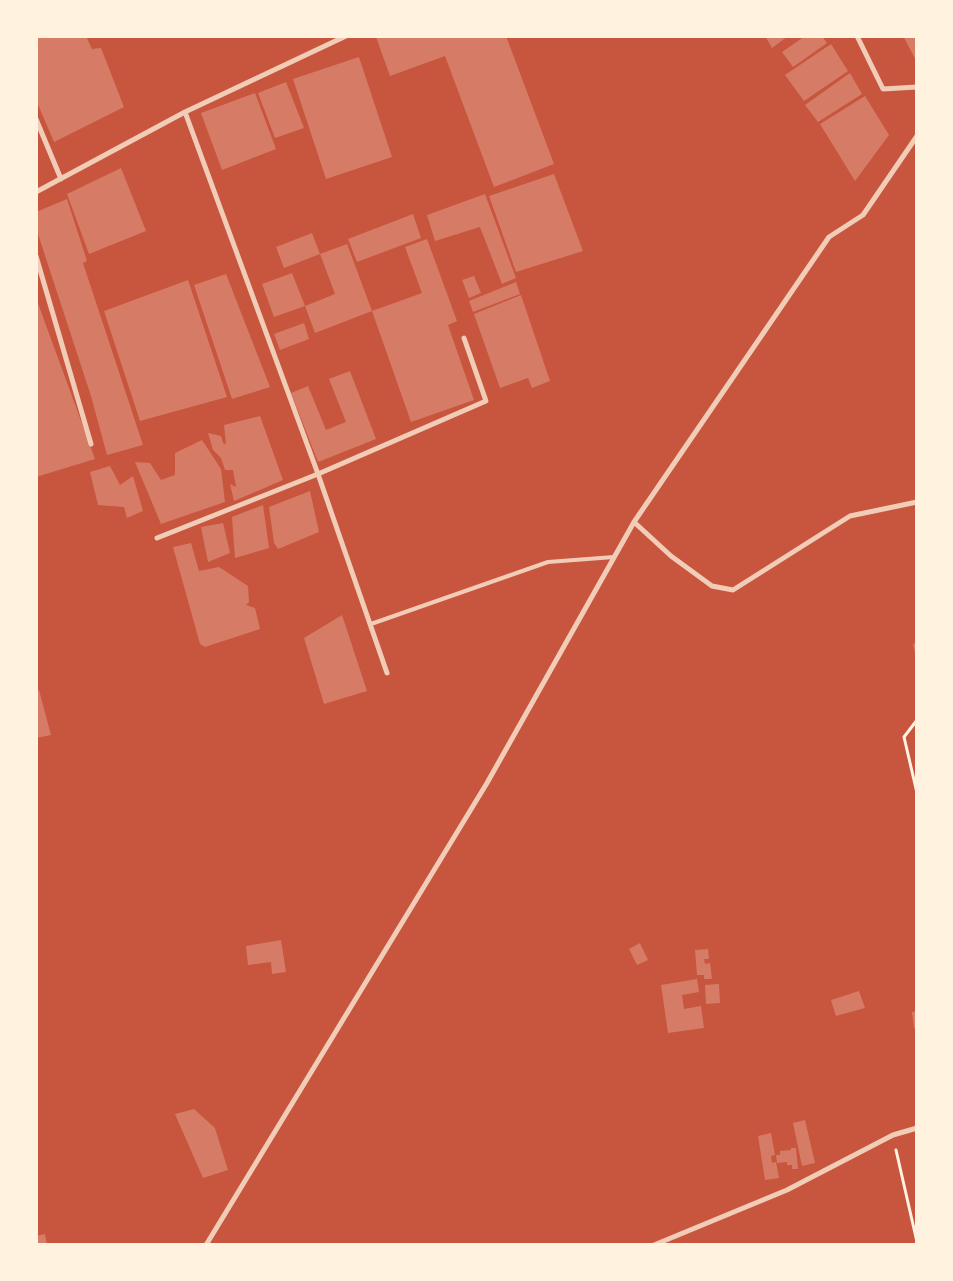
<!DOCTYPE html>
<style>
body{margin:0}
#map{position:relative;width:953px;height:1281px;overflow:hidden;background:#c8553d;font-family:"Open Sans",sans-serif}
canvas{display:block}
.frame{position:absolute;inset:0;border:38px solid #fff3e0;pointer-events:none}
</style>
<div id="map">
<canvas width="953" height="1281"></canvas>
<div class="frame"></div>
</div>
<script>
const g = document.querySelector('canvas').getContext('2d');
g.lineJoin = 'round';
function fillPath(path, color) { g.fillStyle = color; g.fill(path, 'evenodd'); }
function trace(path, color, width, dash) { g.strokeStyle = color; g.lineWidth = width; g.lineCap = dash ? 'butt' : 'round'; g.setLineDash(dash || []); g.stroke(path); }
fillPath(new Path2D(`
 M36,36h50l6,13 9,-1 23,59 -70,35 -18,-42z
 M377,36h129l48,128 -60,23 -49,-131 -55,20 -14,-39z
 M765,36h23l-16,12z
 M805,36h17l5,7 -34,24 -11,-15z
 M903,36h14v26z
 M831,44l17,27 -44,30 -19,-26z
 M359,57l33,100 -66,22 -33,-100z
 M850,73l12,21 -44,28 -13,-17z
 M286,82l18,46 -29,10 -17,-45z
 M255,93l21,56 -54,21 -21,-57z
 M865,96l24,39 -34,46 -35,-57z
 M121,168l25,63 -57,23 -22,-60z
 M554,174l29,77 -67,21 -27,-76z
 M485,194l31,84 -14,6 -22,-57 -45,14 -8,-26z
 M67,199l20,62 -4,2 60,182 -36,10 -16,-59 -55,-168v-16z
 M413,214l8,24 -64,24 -9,-23z
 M312,233l8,21 -36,14 -8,-21z
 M427,239l30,82 -9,4 26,75 -63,22 -39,-111 -57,22 -10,-27 30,-12 -15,-40 27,-10 25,67 50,-18 -17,-46z
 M292,273l13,33 -31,11 -12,-33z
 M226,274l44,113 -38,12 -38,-114z
 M474,276l7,17 -12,5 -7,-18z
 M188,280l39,117 -87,24 -36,-110z
 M516,282l4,12 -47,18 -4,-11z
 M521,295l29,86 -18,7 -4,-10 -28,10 -26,-74z
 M36,298l59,161 -59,18z
 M304,323l5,16 -29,11 -6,-16z
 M350,371l26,68 -58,23 -27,-69 17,-7 18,44 20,-8 -17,-43z
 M260,416l23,64 -49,21 -4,-17 6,3 -3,-17h-8l-4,-12 -8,-8 -5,-17 13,3 2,7 3,1 -2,-19z
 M202,440l19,29 4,33 -64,22 -26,-62 15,1 11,17 14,-5v-22z
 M110,466l10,19 13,-9 10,35 -16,7 -3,-11 -26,-2 -8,-33z
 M310,491l9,41 -41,17 -4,-6 -5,-36z
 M263,505l6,43 -34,10 -3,-41z
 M223,523l7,30 -22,9 -7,-35z
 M191,543l8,28 20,-4 29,19 1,16 -3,3 9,3 5,21 -55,18 -5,-3 -27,-97z
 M342,615l25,76 -43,13 -20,-66z
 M917,643v13l-1,1 -3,-13z
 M36,690h3l12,45 -15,3z
 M281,940l5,32 -14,2 -1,-12 -23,3 -2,-19z
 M640,943l8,17 -11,5 -8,-16z
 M708,949l1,10h-5l1,5 5,-1 2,16h-8v-4h-7l-2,-25z
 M697,979l2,13 -17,3 2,14 17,-3 3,22 -36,5 -7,-48z
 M719,984l1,19 -14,1 -1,-19z
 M859,991l6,17 -29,8 -5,-16z
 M917,1011v17h-3l-2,-16z
 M194,1109l21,19 13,42 -25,8 -28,-64z
 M805,1120l10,43 -13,3 -9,-43z
 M771,1133l4,22 -4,1 1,7 4,-1 3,16 -14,2 -7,-44z
 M791,1148h5l2,21h-6v-4h-5v-3l-10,1 -1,-8h4v-4l11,-1z
 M45,1234l2,11h-11v-9z`), '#d67c66');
trace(new Path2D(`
 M917,720l-13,17 13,56
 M896,1150l21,92`), '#fff3e0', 3);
trace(new Path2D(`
 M371,624l177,-62 66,-5`), '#f1ccb7', 4);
trace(new Path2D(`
 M857,36l26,53 34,-2
 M185,112l133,362 69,199
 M36,119l25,60
 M36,192l149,-80 161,-76
 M36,256l55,188
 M634,522l37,34 41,30 21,4 117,-74 67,-14
 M157,538l161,-64 168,-73 -22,-63
 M206,1245l281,-462 147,-261 195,-285 34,-22 54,-79
 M654,1245l133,-55 106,-55 24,-7`), '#f1ccb7', 5);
</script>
